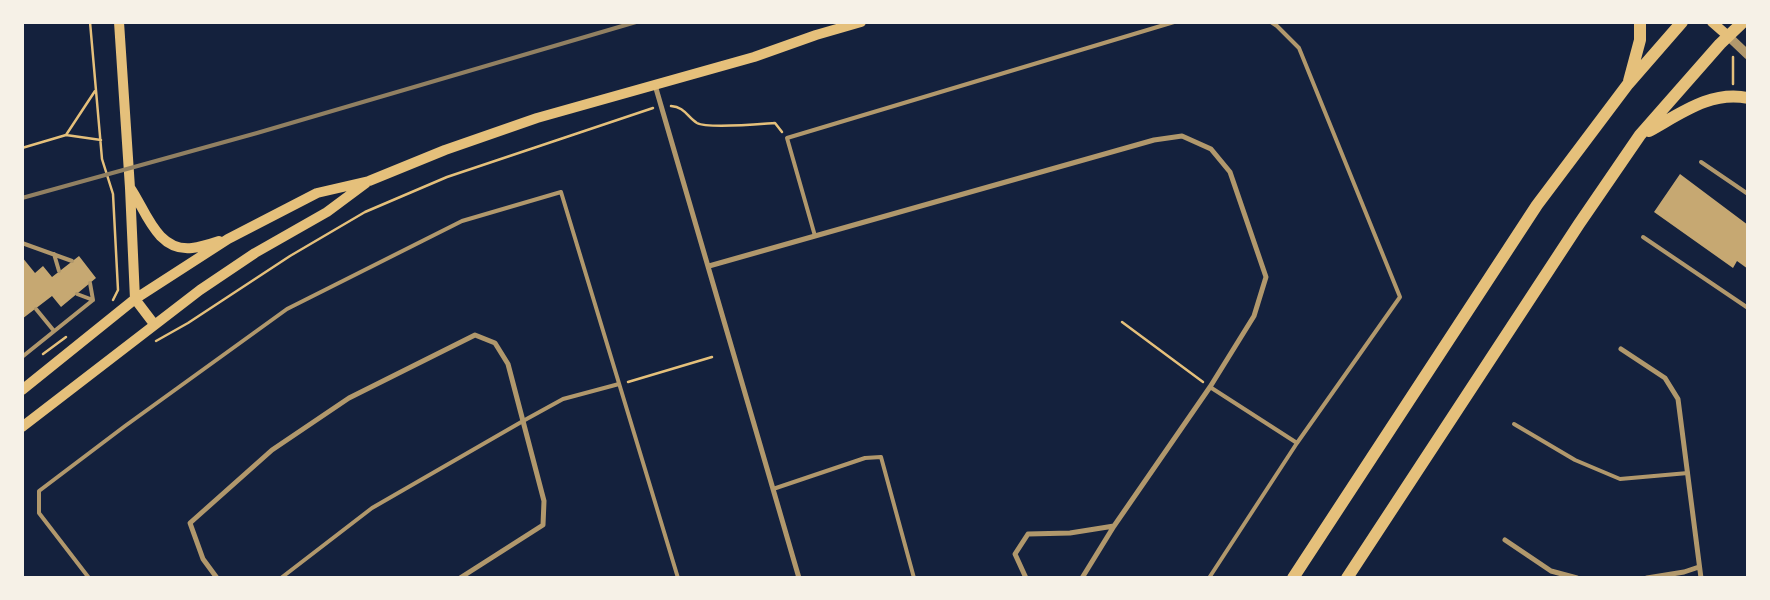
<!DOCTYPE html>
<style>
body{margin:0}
#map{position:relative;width:1770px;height:600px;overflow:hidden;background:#14213d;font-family:Arial,sans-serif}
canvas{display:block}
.frame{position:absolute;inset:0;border:24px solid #f6f1e7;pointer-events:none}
</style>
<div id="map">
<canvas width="1770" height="600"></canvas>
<div class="frame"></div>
</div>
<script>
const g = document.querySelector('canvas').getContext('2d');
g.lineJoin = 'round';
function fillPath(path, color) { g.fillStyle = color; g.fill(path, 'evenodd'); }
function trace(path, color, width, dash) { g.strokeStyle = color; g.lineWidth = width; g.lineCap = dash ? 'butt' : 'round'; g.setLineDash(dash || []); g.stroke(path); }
fillPath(new Path2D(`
 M1680,174l68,51v44l-11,-8 -4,7 -79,-56z
 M79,256l17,22 -35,29 -9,-11 -30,23v-62l13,16 8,-7 9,11z`), '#c6a872');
trace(new Path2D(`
 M90,22l12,137 11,35 5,96 -5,10
 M1733,84v-27
 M671,106c14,1 16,11 26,17 11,6 63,1 78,0l7,9
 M66,135l35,5
 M22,148l44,-13 29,-44
 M1122,322l81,60
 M156,341l32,-18 102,-67 75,-44 82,-35 206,-69
 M43,354l23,-17
 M628,382l84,-25`), '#e5c07b', 2.5);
trace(new Path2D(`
 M1271,22l6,4 22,22 101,249 -103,146
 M1701,162l47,32
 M815,236l-28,-98 387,-116
 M1643,237l105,71
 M22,243l50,18
 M54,254l5,17
 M90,283l3,17
 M77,294l16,6
 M36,309l18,22
 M22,357l71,-57
 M1514,424l61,36 45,19 68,-6
 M773,489l92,-31 16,-1 33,121
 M89,578l-50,-65v-22l86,-65 162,-117 175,-88 99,-29 117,386
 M281,578l91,-70 151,-87 40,-22 56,-15
 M1209,578l88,-135 -87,-56`), '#b1986c', 4);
trace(new Path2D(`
 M655,85l144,493
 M709,266l445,-126 28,-4 29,13 19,23 36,105 -12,39 -44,71 -96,139 -32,52
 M1621,349l44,29 13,21 23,179
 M1505,540l46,31 26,7
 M217,578l-14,-19 -13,-36 82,-73 77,-52 126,-63 20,8 13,21 36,137 -1,24 -83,53
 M1026,578l-11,-24 13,-20 42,-1 44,-7
 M1647,578l37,-6 15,-5`), '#b1986c', 5);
trace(new Path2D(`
 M1728,36l20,19`), '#b1986c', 9);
trace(new Path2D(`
 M119,22l11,166 5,111 19,25
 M1712,22l16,14
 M131,189c15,22 26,63 61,59 9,-1 18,-4 27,-7
 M22,390l113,-91 93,-60 89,-46 52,-12 76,-31 92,-32 217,-61 62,-22 45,-13
 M22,427l178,-137 55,-37 72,-41 39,-29`), '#e5c07b', 10);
trace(new Path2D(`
 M1629,81l11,-41v-18
 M1649,131c31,-17 62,-41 99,-33
 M1293,578l244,-373 91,-121 54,-62
 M1347,578l232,-354 61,-89 80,-91 23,-22`), '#e5c07b', 12);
trace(new Path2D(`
 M22,198l235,-65 379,-111`), '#918062', 4);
</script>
